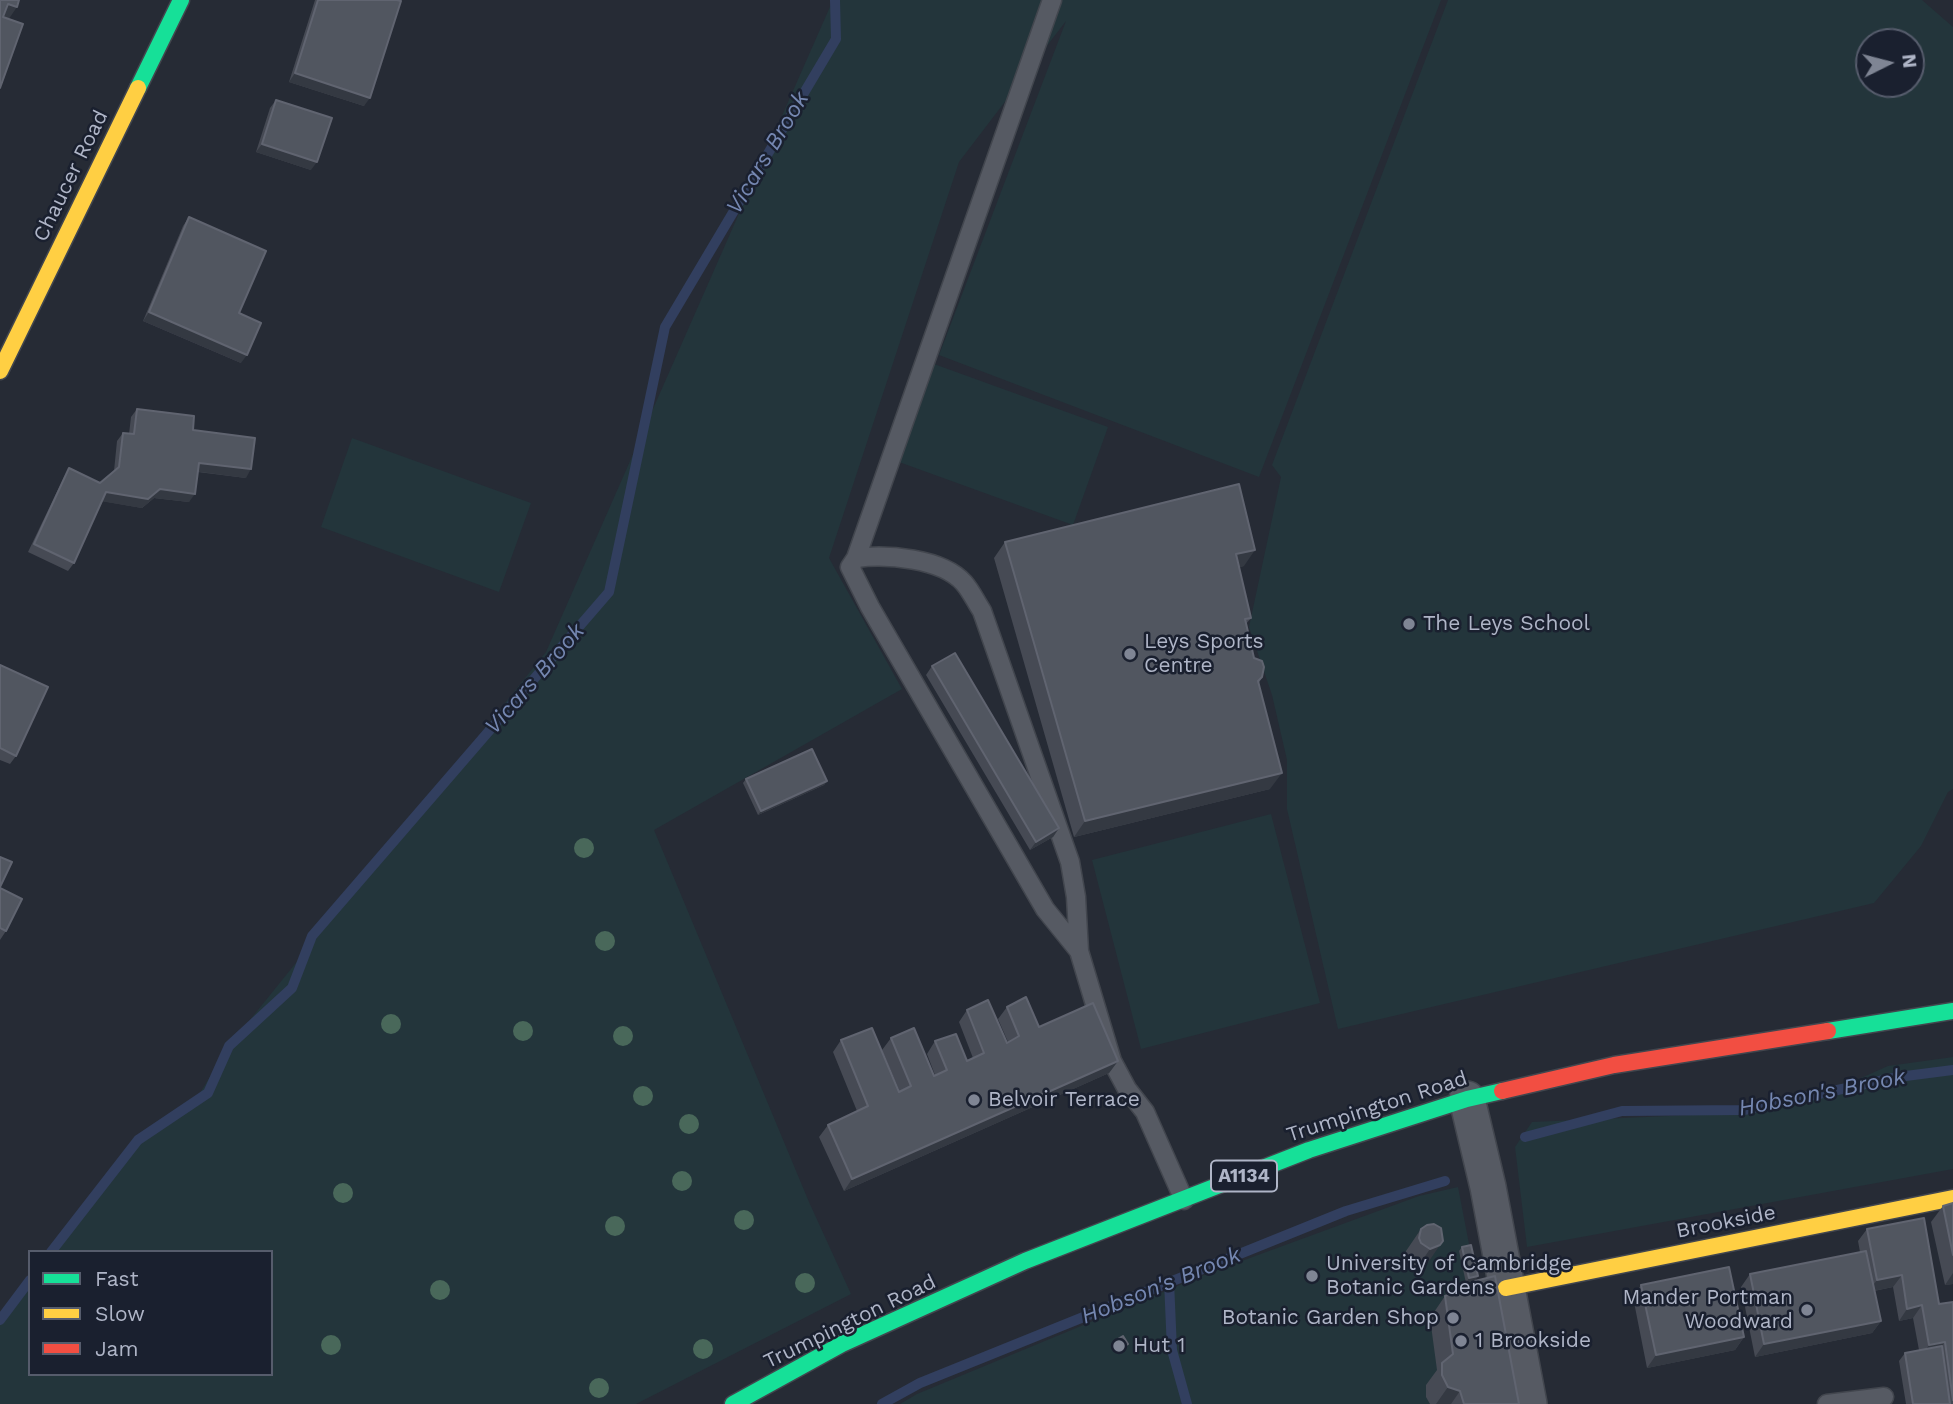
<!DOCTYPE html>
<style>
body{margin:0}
#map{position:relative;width:1953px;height:1404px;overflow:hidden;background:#262b35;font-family:"Work Sans",sans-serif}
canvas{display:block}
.legend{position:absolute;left:28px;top:1250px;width:245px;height:126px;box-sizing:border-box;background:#1a202f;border:2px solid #565c6c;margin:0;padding:9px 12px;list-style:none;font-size:21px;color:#afb5c7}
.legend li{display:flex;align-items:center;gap:14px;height:35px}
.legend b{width:35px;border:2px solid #565c6c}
.north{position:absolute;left:1855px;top:28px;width:70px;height:70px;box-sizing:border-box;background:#1a202f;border:2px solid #565c6c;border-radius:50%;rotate:84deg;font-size:19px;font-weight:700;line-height:28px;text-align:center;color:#afb5c7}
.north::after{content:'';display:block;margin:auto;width:24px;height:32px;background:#7f8594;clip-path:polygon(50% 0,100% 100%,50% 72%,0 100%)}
</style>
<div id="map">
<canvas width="1953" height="1404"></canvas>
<ul class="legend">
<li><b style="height:9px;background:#16e098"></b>Fast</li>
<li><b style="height:9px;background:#ffcf43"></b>Slow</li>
<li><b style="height:9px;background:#f24e42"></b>Jam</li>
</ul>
<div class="north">N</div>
</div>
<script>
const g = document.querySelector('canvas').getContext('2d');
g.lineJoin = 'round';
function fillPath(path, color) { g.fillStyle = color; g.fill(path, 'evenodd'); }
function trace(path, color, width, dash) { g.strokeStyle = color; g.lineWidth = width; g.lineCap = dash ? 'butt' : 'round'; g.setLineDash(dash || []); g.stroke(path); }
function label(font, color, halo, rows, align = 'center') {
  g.font = font + ' "Work Sans",sans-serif'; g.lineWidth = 5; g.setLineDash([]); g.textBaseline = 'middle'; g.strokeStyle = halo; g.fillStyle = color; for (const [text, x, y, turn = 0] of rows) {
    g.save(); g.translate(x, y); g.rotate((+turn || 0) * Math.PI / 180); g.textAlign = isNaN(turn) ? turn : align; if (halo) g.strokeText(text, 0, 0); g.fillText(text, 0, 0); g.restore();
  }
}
fillPath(new Path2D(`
 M833,0h608l-182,477 -320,-122 127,-334 -50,65 -160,472 151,-459 -48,63 -130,396 73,131 -248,141 155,372 42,92 -215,110h-636v-88l30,-38v96h241v-122h-221l88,-112 52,-31 39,-63 317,-394z
 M1448,0h474l31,27v762l-5,3 -27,54 -47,57 -536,126 -51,-220v-49l-15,-65 -23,-68 32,-150 -9,-12zM1869,42h42v42h-42z
 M934,364l174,63 -35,98 -174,-63z
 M352,438l179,65 -32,89 -178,-65z
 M1271,814l49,189 -179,46 -49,-189z
 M1953,1057v112l-426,78 -12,-100 17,-25 228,-10 65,-18 63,-28z
 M1458,1187l42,217h-600l17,-10 292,-121 210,-77z`), '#23353b');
trace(new Path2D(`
 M1525,1137l97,-26 122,-1 154,-33 55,-7
 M51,1252l87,-112 70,-47 21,-47 63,-58 20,-52 297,-344 56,-265 171,-288 -1,-39
 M1169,1281l3,69 15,54
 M0,1320l30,-40
 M882,1404l38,-21 426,-172 99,-30`), '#323f5f', 10);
const lane = new Path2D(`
 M856,558l196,-558
 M1079,951l-34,-42 -175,-302 -20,-40 6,-9c30,-4 86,0 108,25 7,8 12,19 18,28l88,251 6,35 3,54 33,110 15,28 18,23 39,88
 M1827,1404l57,-7`);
const street = new Path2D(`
 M1467,1099l21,88 41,217`);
const fast = new Path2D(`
 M138,88l43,-88
 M1828,1031l125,-20
 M733,1404l109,-60 183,-83 284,-111 158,-51 35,-8`);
const slow = new Path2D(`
 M0,371l138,-283
 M1506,1288l447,-90`);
const jam = new Path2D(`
 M1502,1091l112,-26 214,-34`);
trace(lane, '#42464e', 21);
trace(street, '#42464e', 38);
trace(fast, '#42464e', 19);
trace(slow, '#42464e', 19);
trace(jam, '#42464e', 19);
trace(lane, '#565a63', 18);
trace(street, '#565a63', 35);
trace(fast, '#16e098', 16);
trace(slow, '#ffcf43', 16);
trace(jam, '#f24e42', 16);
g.fillStyle = '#49685a';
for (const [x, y] of [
 [584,848],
 [605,941],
 [391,1024],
 [523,1031],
 [623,1036],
 [643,1096],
 [689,1124],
 [682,1181],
 [343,1193],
 [744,1220],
 [615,1226],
 [805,1283],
 [440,1290],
 [331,1345],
 [703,1349],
 [599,1388]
]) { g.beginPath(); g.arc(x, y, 10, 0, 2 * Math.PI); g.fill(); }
fillPath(new Path2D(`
 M315,0h82l-33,106 -75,-24z
 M276,100l35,70 -55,-18 14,-44z
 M189,217l52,146 -98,-42 40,-95z
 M137,409l56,21 53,48 -48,-6 -9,30 -35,-4 -12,10 -40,-7 -28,62 -6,8 -40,-19 36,-75 5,-9 31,15 14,-12 3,-30 6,-8 6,1 2,-17z
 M1005,542l239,24 -5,1 12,51 -5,6 8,34 8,19 -3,6 11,106 -196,48 -80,-279z
 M0,665l16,91 -6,8 -10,-4z
 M932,666l127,162 -6,9 -23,13 -104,-175z
 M746,779l81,2 -3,4 -66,30 -15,-32z
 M0,888l6,43 -6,9z
 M1007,1007l32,20 79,34 -9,12 -265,118 -25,-54 9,-12 29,-14 -24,-59 8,-12 58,52h1l-18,-42 9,-12 43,38 1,-1 -8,-21 8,-13 32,20 6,-3 -14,-36 8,-12 40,33 1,-1 -10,-23z
 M1953,1203v81l-8,1 -14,-63 12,-16z
 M1441,1228l-16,39 -10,4 -10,-6 -1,-5 2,-9 15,-22z
 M1867,1229l72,75 14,-2v102h-47l-7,-43 6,-8 14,-3 -6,-32 -14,3 -6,-34 -19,4 7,30 -9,12 -117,24 -14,-70 9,-13 110,-22 -2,-11z
 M1462,1247l16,29 -12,7 -7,-32z
 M1475,1281l44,123h-89l-4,-7v-12l11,-15 -7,-52 15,-22 22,-4z
 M1641,1285l103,52 -9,13 -88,18 -14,-71z
 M1116,1340l12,4 -3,4 -8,4 -4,-8z`), '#464a54');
fillPath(new Path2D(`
 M8,4l9,3 -15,22 -2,-1z
 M295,73l75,25 -6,8 -75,-24z
 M262,144l55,18 -6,8 -55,-18z
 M149,312l98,43 -6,8 -98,-42z
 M199,463l52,6 -5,9 -53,-7z
 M160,489l35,5 -6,8 -35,-4 -12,10 -42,-7 6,-9z
 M1255,550l-11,16 -19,4 11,-16z
 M1282,773l-12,16 -196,48 11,-16z
 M827,781l-3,4 -66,30 3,-4z
 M1059,828l-6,9 -23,13 6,-8z
 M1118,1061l-9,12 -265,118 8,-12z
 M1440,1245l-15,22 -10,4 15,-22z
 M1953,1273v11l-8,1z
 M1902,1275l-9,12 -25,5 9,-12z
 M1478,1276l-3,5 -9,2 3,-5z
 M1922,1305l-9,13 -14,3 8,-12z
 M1881,1321l-9,12 -117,24 9,-13z
 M1744,1337l-9,13 -88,18 9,-13z
 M1945,1342l-9,13 -15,2 8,-12z
 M1448,1387l12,4 -9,13h-15z`), '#343942');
const building = new Path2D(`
 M0,0h19l-2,7 -9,-3 -5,13 20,7 -23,64z
 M318,0h79l4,1 -31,97 -75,-25z
 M276,100l56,18 -15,44 -55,-18z
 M189,217l77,34 -27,62 22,10 -14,32 -98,-43z
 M137,409l57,7 -1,14 62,8 -4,31 -52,-6 -4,31 -35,-5 -12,10 -42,-7 -32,71 -40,-19 35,-76 31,15 19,-16 4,-34 11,1z
 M1239,484l16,66 -19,4 15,64 -6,1 9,39 8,3 2,6 -2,10 -4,4 24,92 -197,48 -80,-279z
 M955,653l104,175 -23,14 -104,-176z
 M0,665l48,22 -32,69 -16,-8z
 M812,749l15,32 -66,30 -15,-32z
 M0,857l12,5 -12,25z
 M0,888l22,11 -16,32 -6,-3z
 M1026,997l13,30 54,-24 25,58 -266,118 -24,-54 40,-19 -27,-66 31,-12 27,64 12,-6 -20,-48 23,-10 20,48 13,-6 -12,-29 21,-7 11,27 17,-8 -17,-43 21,-10 19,43 12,-7 -12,-29z
 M1953,1203v52l-10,-49z
 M1924,1218l15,86 14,-2v98l-8,-58 -16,3 -7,-40 -15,4 -5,-34 -25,5 -10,-51z
 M1434,1224l7,4 2,13 -3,4 -10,4 -9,-6 -2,-5 2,-9 6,-4z
 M1471,1245l7,31 -9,2 -7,-31z
 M1866,1251l15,70 -117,23 -14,-70z
 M1729,1267l15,70 -88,18 -15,-70z
 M1495,1276l24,128h-55l-4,-13 -12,-4 -6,-12v-12l11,-9 -8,-58 11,-4 19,1v-12z
 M1123,1336l5,8 -8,4 -4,-8z
 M1942,1346l8,58h-37l-8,-51z`);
fillPath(building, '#515660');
trace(building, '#606470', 2);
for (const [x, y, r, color] of [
 [1409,624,7,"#7f8594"],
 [1130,654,7,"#7f8594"],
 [974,1100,7,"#7f8594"],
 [1312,1276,7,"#7f8594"],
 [1807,1310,7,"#7f8594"],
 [1453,1318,7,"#7f8594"],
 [1461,1341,7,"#7f8594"],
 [1119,1346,7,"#7f8594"]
]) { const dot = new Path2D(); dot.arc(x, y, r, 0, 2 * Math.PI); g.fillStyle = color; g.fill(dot); trace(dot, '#1a202f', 2.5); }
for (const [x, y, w] of [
 [1244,1176,66]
]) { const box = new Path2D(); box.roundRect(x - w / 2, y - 15.5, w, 31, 5); g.fillStyle = '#1a202f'; g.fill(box); trace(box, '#afb5c7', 2); }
label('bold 19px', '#afb5c7', null, [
 ["A1134",1244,1176]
]);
label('21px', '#afb5c7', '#1a202f', [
 ["Chaucer Road",71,176,-64],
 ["Trumpington Road",1377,1107,-18],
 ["Brookside",1726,1222,-11],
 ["Trumpington Road",850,1322,-26]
]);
label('21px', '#afb5c7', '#1a202f', [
 ["The Leys School",1423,624],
 ["Leys Sports",1144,642],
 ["Centre",1144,666],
 ["Belvoir Terrace",988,1100],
 ["University of Cambridge",1326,1264],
 ["Botanic Gardens",1326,1288],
 ["Mander Portman",1793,1298,"right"],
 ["Woodward",1793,1322,"right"],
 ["Botanic Garden Shop",1439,1318,"right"],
 ["1 Brookside",1475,1341],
 ["Hut 1",1133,1346]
], 'left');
label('italic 23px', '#7587b1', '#1a202f', [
 ["Vicars Brook",768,153,-59],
 ["Vicars Brook",535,679,-49],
 ["Hobson's Brook",1822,1093,-11],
 ["Hobson's Brook",1161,1286,-22]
]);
</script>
